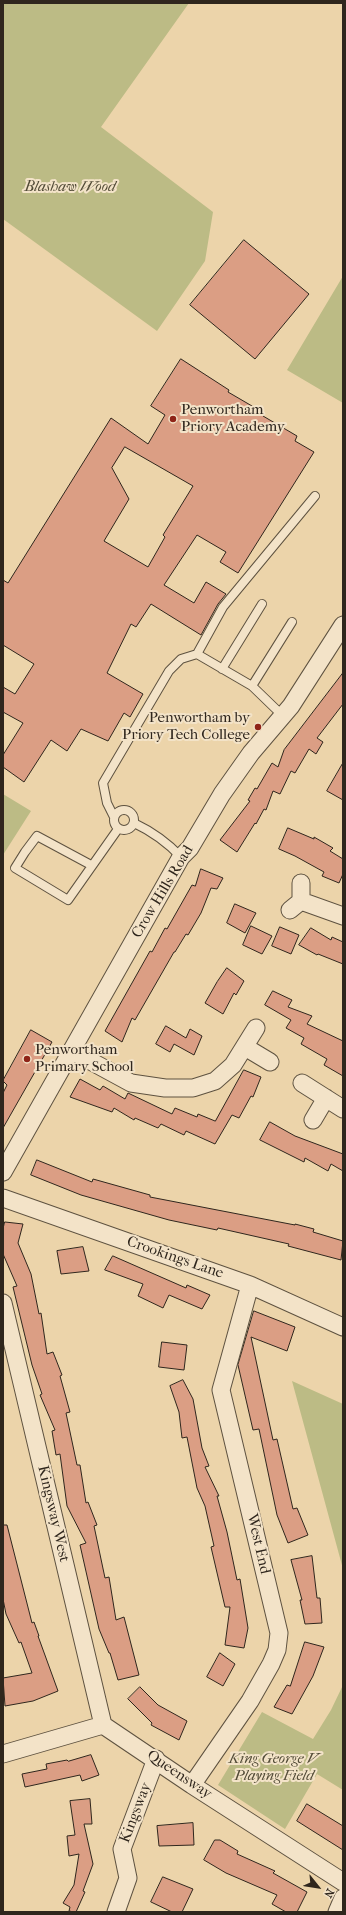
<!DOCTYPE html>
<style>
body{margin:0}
#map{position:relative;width:346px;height:1915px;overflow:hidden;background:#ecd4aa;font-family:"IM FELL French Canon",serif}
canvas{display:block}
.frame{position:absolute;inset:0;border:4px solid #2f261d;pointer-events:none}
.north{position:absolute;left:298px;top:1867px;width:40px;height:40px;-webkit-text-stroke:3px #f3e3c8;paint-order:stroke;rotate:120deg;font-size:11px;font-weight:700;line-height:16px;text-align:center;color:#2f261d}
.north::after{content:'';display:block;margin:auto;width:14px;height:18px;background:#2f261d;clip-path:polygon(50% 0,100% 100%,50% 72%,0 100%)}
</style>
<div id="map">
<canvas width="346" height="1915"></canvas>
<div class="frame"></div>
<div class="north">N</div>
</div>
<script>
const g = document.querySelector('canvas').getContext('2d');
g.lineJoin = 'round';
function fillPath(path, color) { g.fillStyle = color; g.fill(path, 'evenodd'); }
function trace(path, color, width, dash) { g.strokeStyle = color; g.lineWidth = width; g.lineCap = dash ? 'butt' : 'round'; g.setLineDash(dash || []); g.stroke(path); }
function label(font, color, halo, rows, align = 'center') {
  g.font = font + ' "IM FELL French Canon",serif'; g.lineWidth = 4; g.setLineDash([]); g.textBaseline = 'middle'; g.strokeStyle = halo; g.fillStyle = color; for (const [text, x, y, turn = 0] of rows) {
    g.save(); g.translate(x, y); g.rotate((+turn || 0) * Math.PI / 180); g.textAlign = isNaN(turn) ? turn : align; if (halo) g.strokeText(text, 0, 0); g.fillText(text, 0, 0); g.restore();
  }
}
fillPath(new Path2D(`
 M3,3h186l-88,124 112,85 -8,49 -48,70 -154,-112z
 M343,276v127l-56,-33z
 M3,794l28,17 -28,44z
 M292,1381l51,23v165z
 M343,1685v105l-26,-16 -32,55 -67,-44 44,-73 51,27 18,-29z`), '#bcbb85');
const building = new Path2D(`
 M244,240l65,54 -54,65 -65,-54z
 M181,359l48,31 -1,2 36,21 -1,3 34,20 -2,5 19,11 -76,121 -18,-11 6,-10 -29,-17 -33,50 30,18 12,-21 20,12 -8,10 -17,31 -50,-31 -15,23 -5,-3 -24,49 36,21 -13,23 -6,-4 -16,28 -27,-12 -14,22 -16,-11 -27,42 -21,-15v-12l20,-32 -20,-11v-25l12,7 19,-30 -31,-19v-65l5,3 103,-165 37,26 17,-29 -14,-9zM125,447l68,39 -30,49 2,2 -17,30 -44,-26 25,-42 -17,-31z
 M343,673v31l-26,34 6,4 -7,12 -7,-5 -14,24 -4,-2 -11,23 -7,-3 -7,19 -2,-1 -8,15 -1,-1 -18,29 -17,-12 30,-39 -2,-1 7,-12 2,1 15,-26 6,4 6,-17z
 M343,763v37l-16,-9z
 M288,828l26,11v-2l19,11 -3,3 13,8v15l-4,9 -17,-7 2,-4 -29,-16 -16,-7z
 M201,869l22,9 -6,11 -6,-1 -10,25 -13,22 -2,-1 -11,18h-1l-39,68 -3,-2 -10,24 -17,-11 45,-80 2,1 13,-24 2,1 25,-44 3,1z
 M235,904l21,9 -11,20 -18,-10z
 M251,926l21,10 -10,18 -19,-9z
 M280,927l19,8 -8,19 -19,-8z
 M311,928l20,12 1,-3 11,5v22l-25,-10 -1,1 -18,-10z
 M227,968l17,13 -8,14 -2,-2 -11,21 -18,-11 12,-21z
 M273,991l19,9 -4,7 24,9 -5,8 36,17v35l-19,-11 3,-6 -26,-15 3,-6 -18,-10 5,-8 -26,-15z
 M166,1026l20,12 4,-9 12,7 -8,19 -20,-11 -4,8 -14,-8z
 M31,1030l21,12 -49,86v-35l4,-8 -4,-4z
 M244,1070l17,7 -8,20 -2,-1 -12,22 -7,-3 -17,29 -29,-13 -2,4 -23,-11 -3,4 -23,-10 -1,2 -20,-12 -2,4 -42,-15 10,-18 20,11 3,-4 22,13 3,-6 44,21 3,-6 22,9 1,-3 17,7z
 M270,1122l25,14 48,18v17l-12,-7 -3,7 -23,-13 -1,4 -44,-22z
 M37,1160l55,22 1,-3 57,16v2l145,28v-1l19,5 -1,3 30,9 -2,19 -53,-14 1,-2 -71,-16 -1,2 -48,-10 -88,-25 -50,-20z
 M5,1222l18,2 -5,19 13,31 8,40 2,-1 6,41 6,-2 9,23 -2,1 10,36 -4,1 11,52h3l6,38 2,-1 9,23 -3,1 11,52 4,-1 7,43 8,-3 15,58 -21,5 -8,-27h-1l-10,-24 -19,-84 6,-2 -19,-37 -7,-52 -4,1 -4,-24 3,-1 -15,-35 2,-1 -10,-29 -19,-78 4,-1 -14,-32v-25z
 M83,1247l6,24 -28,3 -4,-23z
 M113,1256l73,32 1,-3 23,10 -8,14 -33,-14 -6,13 -25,-12 5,-12 -38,-14z
 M254,1311l41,16 -8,24 -36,-14 22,103 4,-1 16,70 4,-1 11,27 -20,8 -11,-28 -18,-86 -6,1 -15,-65z
 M162,1342l25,3 -3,25 -25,-3z
 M183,1380l10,19 9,49 7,18 -4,1 14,29h-2l10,36 10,48 3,-1 8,49 -4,20 -19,-3 5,-38h-5l-14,-60 3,-1 -9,-40 -8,-18 -10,-51 -5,1 -3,-26 -9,-26z
 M3,1525h4l25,98 2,-1 5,14h-1l20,55 -25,10 -28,5 -2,-28 29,-5 -11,-31 -2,1 -13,-29 -3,-15z
 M312,1556l5,42h3l2,25 -17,1 -5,-24h2l-11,-40z
 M305,1642l19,5 -11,29 -21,38 -18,-7 13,-22 3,1z
 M220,1653l15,11 -12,22 -16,-9z
 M140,1687l18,18 29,16 -8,19 -28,-15 1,-2 -24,-24z
 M91,1755l8,20 -17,6 -2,-6 -55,12 -3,-13 25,-5 -1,-5 21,-4 1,1z
 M90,1799l2,25h-8l9,40 -10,27 2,1 -9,20h-2l-5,-1 1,-4 -7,-4 11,-18 5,-31 -10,2 -2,-20 8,-1 -5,-34z
 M307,1804l36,22v24l-46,-29z
 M193,1823l1,22 -35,1 -2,-20z
 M215,1840h5l18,11 -1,3 38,17 -2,2 34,19 -10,20h-11l-14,-8 5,-9 -51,-22 -22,-13z
 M163,1877l30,12 -11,23h-10l-21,-10z`);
fillPath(building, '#db9e84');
trace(building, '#2f261d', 1);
const service = new Path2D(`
 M197,654l26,-47 92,-111
 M222,669l40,-65
 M252,686l40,-64
 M114 820a10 10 0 1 1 20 0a10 10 0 1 1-20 0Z
 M114,817l-7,-14 -4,-20 66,-112 12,-12 16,-5 55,32 30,29
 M134,823c19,9 33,19 47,34
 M91,865l-54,-29 -12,16 -10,16 53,32 50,-71`);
const minor = new Path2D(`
 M301,901l42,15
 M290,910l11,-9v-18
 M245,1047l25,15
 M72,1051l59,32 34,5h28l22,-7 18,-16 23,-37
 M302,1083l41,26
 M313,1120l13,-22
 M3,1172l178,-315 9,-9 32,-54 29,-41 40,-47 52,-81
 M3,1198l247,87 93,42
 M3,1303l100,422
 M3,1754l100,-29 89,60 151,97
 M192,1785l58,-84 21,-37 6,-14 2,-17 -58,-243 29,-105
 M116,1912l12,-34 -6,-29 34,-90
 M337,1912l6,-14`);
trace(service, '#5e5240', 10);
trace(minor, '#5e5240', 19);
trace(service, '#f3e3c8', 8);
trace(minor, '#f3e3c8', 17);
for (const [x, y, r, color] of [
 [173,419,4,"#8f2418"],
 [258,727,4,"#8f2418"],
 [27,1059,4,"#8f2418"]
]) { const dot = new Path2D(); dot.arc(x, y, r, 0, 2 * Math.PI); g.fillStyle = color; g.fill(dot); trace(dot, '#f3e3c8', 1.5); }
label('italic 15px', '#524b37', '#f3e3c8', [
 ["Blashaw Wood",70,187],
 ["King George V",274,1759],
 ["Playing Field",274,1776]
]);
label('15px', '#2f261d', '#f3e3c8', [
 ["Penwortham",181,410],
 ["Priory Academy",181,427],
 ["Penwortham by",250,718,"right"],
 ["Priory Tech College",250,735,"right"],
 ["Penwortham",35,1050],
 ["Primary School",35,1067]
], 'left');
label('15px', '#2f261d', '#f3e3c8', [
 ["Crow Hills Road",163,892,-59],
 ["Crookings Lane",175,1258,19],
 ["Kingsway West",53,1514,77],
 ["West End",258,1544,77],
 ["Queensway",179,1775,34],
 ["Kingsway",136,1813,-69]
]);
</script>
